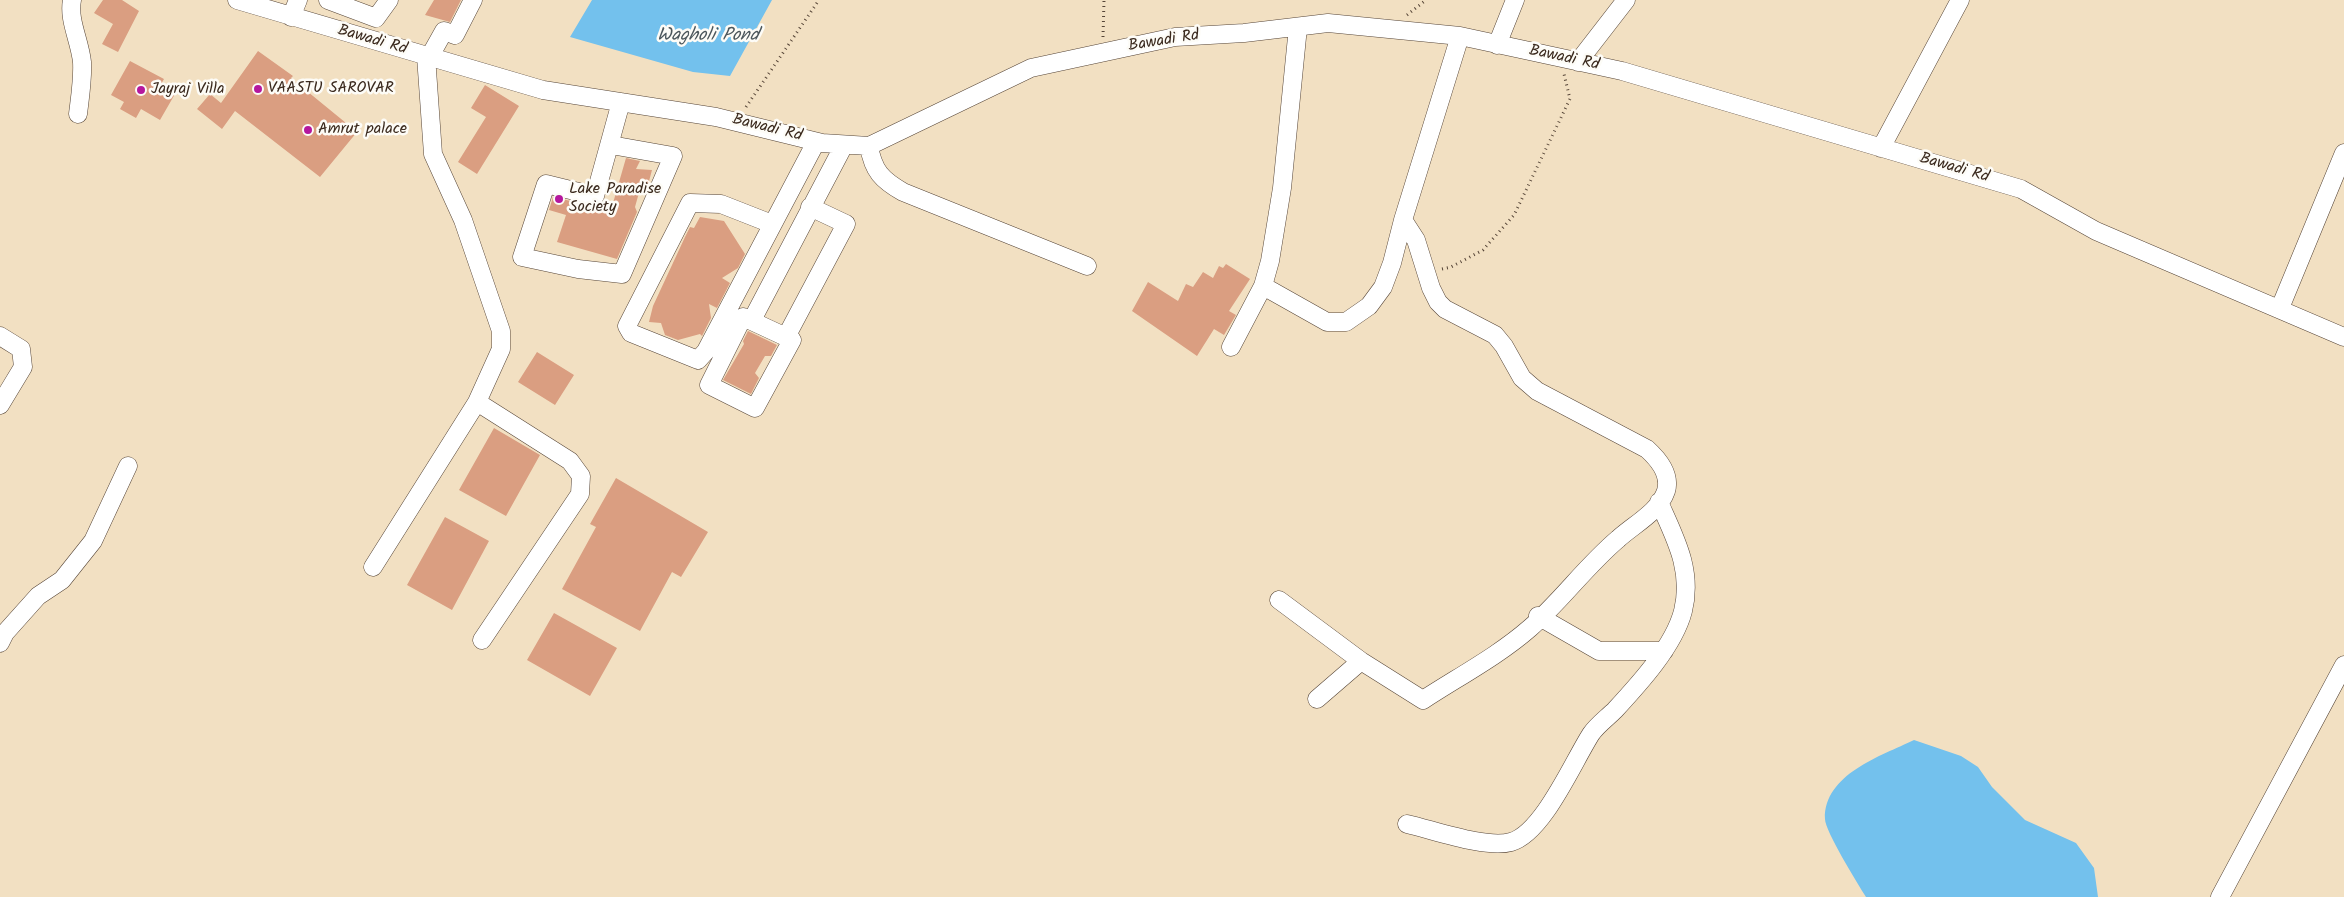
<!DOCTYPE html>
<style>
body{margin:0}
canvas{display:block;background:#f2e0c2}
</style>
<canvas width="2344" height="897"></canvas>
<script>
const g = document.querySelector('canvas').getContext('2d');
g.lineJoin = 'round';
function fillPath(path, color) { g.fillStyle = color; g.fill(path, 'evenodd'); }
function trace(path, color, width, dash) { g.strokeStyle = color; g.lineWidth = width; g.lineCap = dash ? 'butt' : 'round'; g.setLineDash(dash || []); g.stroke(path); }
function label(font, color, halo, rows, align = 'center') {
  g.font = font + ' Kalam,sans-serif'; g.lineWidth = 5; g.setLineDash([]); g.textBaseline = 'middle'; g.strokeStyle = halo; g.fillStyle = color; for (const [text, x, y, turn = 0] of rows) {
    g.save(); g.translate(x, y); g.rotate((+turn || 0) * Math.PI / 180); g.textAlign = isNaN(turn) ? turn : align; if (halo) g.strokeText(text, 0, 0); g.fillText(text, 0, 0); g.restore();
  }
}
fillPath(new Path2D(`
 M592,0h180l-42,76 -37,-4 -123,-35z
 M1914,740l47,16 17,11 14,20 33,33 51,23 18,25 4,29h-232c-8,-13 -41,-66 -41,-78 -1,-45 56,-63 89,-79z`), '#73c1ed');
fillPath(new Path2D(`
 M103,0h19l17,11 -21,41 -16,-8 11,-20 -19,-11z
 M434,0h27l-11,22 -25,-7z
 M258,51l35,25 -2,2 66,54 -37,45 -85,-66 -13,18 -25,-20 13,-15 11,9z
 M130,61l34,18 -4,7 15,8 -15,26 -19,-11 -5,9 -16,-9 4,-7 -13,-7z
 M485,85l34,21 -42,68 -19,-12 28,-45 -15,-9z
 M626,158l14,3 -4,8 16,1 -4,15 -8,4 -5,18 2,5 -20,47 -60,-17 9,-27 -17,-5 4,-13 58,13z
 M700,217l24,4 21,33 -7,14 -16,10 8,5 -13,25 -8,-4 2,14 -9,18 -2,-2 -22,6 -13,-5 -4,-12 -12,-1 4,-16 32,-69 5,-10 4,1z
 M1226,264l24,15 -21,32 7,4 -12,20 -10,-6 -17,27 -65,-45 16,-29 30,19 8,-17 7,3 10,-15 10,6 6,-12 4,2z
 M748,331l29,14 -6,11h-6l-10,17 4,5 -8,16 -28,-14 21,-36 -1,-3z
 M537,352l37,23 -19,30 -37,-23z
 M494,428l46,27 -34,61 -47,-26z
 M616,478l92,54 -27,45 -9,-5 -32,59 -78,-42 34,-62 -6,-3z
 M445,517l44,24 -37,69 -45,-25z
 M554,613l63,35 -27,48 -63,-36z`), '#da9e81');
const minor = new Path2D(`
 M72,0c-4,20 8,41 10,62 1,17 -2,35 -4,52
 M237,0l306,90 173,27 106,26 47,3 162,-78 144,-31 69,-4 84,-10 132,13 162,35 399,118 75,42 248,106
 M328,0l48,18 13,-18
 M291,17l7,-17
 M1497,45l18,-45
 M430,56l14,-25 11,4 18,-35
 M1578,62l48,-62
 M611,145l62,11 -51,118 -44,-5 -56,-12 24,-73 49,12 26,-94
 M869,146c4,25 13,34 34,46l184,74
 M1881,148l79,-148
 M772,224l-51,-20 -31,-1 -63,123 4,7 67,27 8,-9 110,-209
 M1263,286l64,36h19l23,-16 14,-19 9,-24 11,-43 57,-184
 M2280,308l64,-155
 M752,320l92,-175
 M0,336l21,13 2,18 -23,38
 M786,337l-43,-20 -34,68 46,23 37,-68 -6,-3 60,-113 -36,-17
 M1231,347l32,-61 7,-25 12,-73 16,-161
 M477,402l93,59 11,15 -1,18 -98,146
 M373,567l104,-165 24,-53v-18l-38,-111 -30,-66 -7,-98
 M1279,600l82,61
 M1538,616l61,35h65
 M0,643l5,-10 33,-37 24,-16 31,-39 35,-75
 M1317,699l44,-38 62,39c35,-23 75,-44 107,-72 31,-27 56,-62 88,-89 15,-14 41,-27 48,-48 5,-17 -8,-32 -19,-42l-110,-58 -15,-13 -18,-32 -9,-11 -50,-26 -7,-7 -7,-14 -15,-48 -13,-20
 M1407,824c27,6 79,25 104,18 32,-9 62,-80 80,-108 6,-9 16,-16 24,-24 24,-26 59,-64 68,-99 10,-41 -8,-73 -24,-109
 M2220,897l124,-232`);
trace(minor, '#564537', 19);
trace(new Path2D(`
 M1407,15l19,-15
 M1103,37l1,-37
 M746,107l73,-107
 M1442,269l9,-2 32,-17 31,-35 56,-116 -6,-25`), '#564537', 3, [1, 4]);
trace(minor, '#fff', 18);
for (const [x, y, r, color] of [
 [258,89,5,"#b5179e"],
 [141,90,5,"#b5179e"],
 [308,130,5,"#b5179e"],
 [559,199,5,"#b5179e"]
]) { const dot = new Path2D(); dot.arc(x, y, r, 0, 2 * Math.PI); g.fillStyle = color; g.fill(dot); trace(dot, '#fdfcf7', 2); }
label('16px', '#3b2a1e', '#fdfcf7', [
 ["Bawadi Rd",372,41,16],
 ["Bawadi Rd",1164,42,-9],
 ["Bawadi Rd",1564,59,12],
 ["Bawadi Rd",767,129,14],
 ["Bawadi Rd",1954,169,16]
]);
label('16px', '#3b2a1e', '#fdfcf7', [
 ["VAASTU SAROVAR",268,89],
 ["Jayraj Villa",151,90],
 ["Amrut palace",318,130],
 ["Lake Paradise",569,190],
 ["Society",569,208]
], 'left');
label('italic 18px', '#4c575c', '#fdfcf7', [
 ["Wagholi Pond",708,37]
]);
</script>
